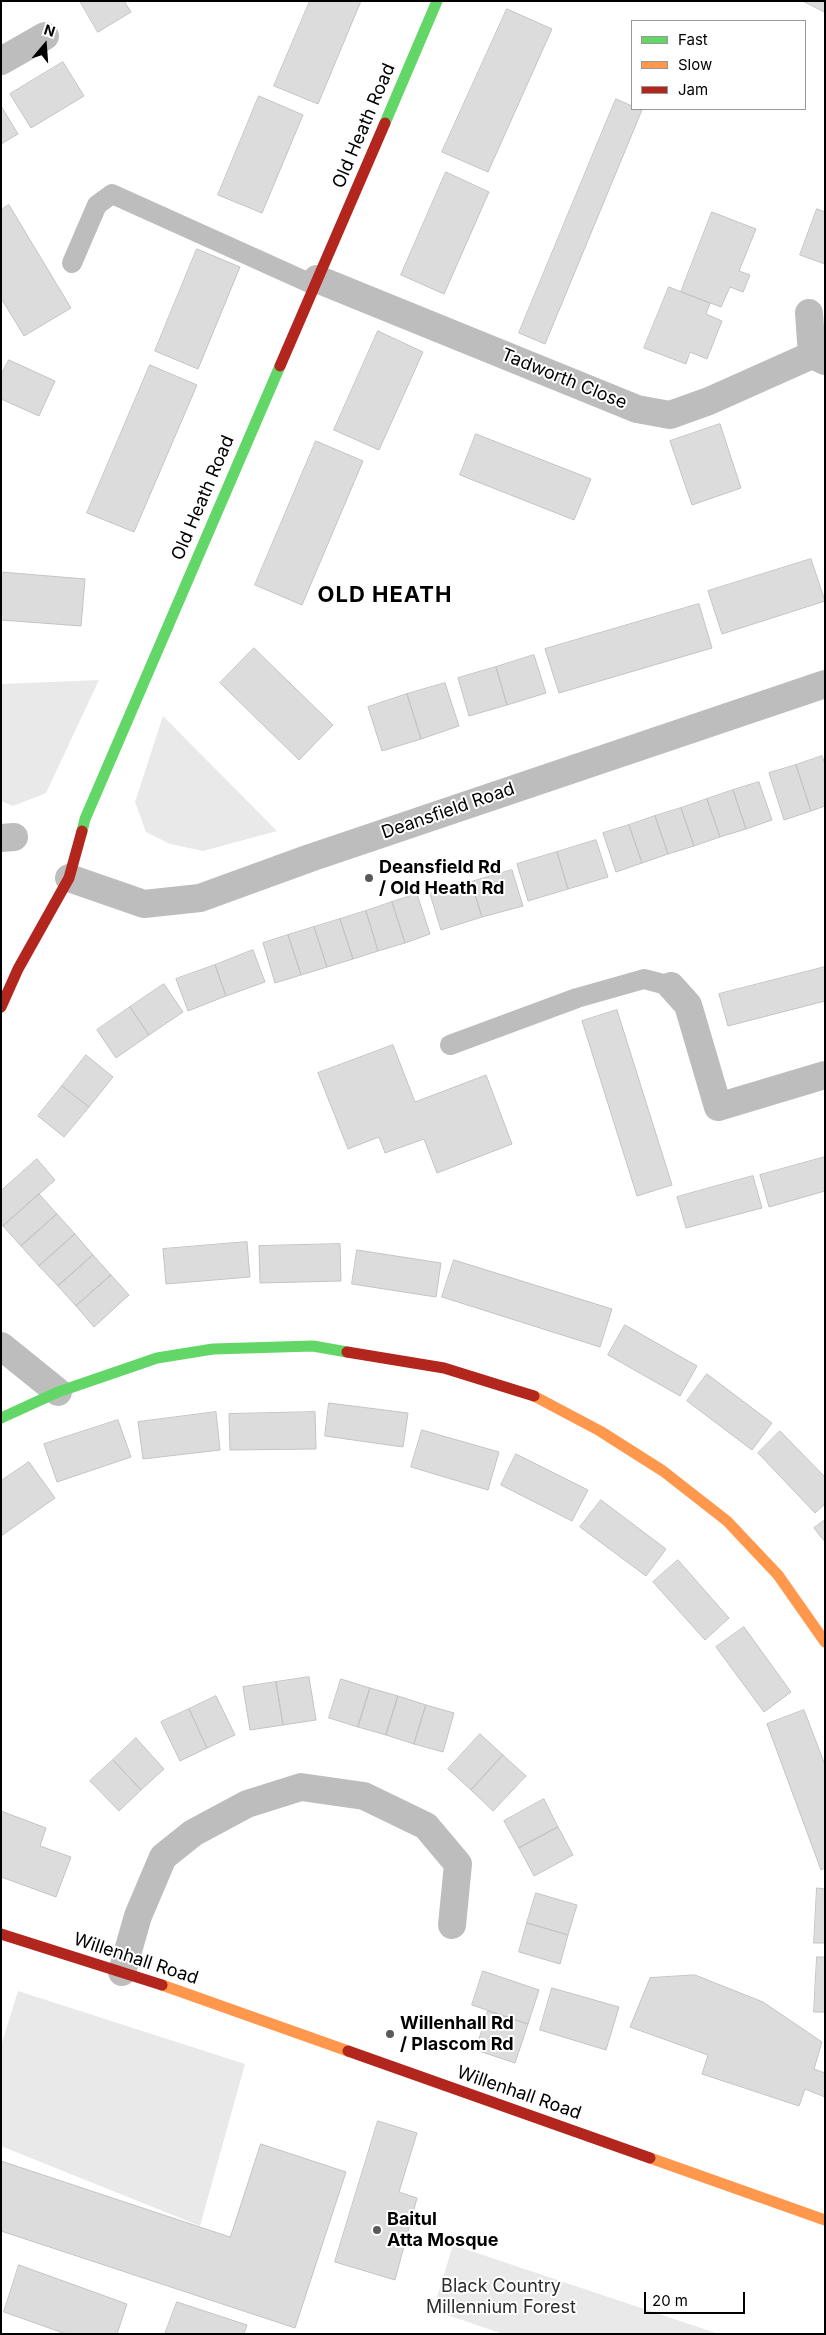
<!DOCTYPE html>
<style>
body{margin:0}
#map{position:relative;width:826px;height:2335px;overflow:hidden;background:#fff;font-family:Inter,sans-serif}
canvas{display:block}
.frame{position:absolute;inset:0;border:2px solid #000;pointer-events:none}
.legend{position:absolute;left:631px;top:20px;width:175px;height:90px;box-sizing:border-box;background:#fff;border:1px solid #999;margin:0;padding:6px 9px;list-style:none;font-size:15px;color:#000}
.legend li{display:flex;align-items:center;gap:10px;height:25px}
.legend b{width:25px;border:1px solid #999}
.north{position:absolute;left:20px;top:20px;width:50px;height:50px;-webkit-text-stroke:4px #fff;paint-order:stroke;rotate:18deg;font-size:14px;font-weight:700;line-height:20px;text-align:center;color:#000}
.north::after{content:'';display:block;margin:auto;width:18px;height:22px;background:#000;clip-path:polygon(50% 0,100% 100%,50% 72%,0 100%)}
.scale{position:absolute;left:644px;top:2292px;width:101px;height:22px;box-sizing:border-box;border:2px solid #000;border-top:0;padding-left:6px;font-size:15px;line-height:18px;white-space:nowrap;color:#000;-webkit-text-stroke:4px #fff;paint-order:stroke}
</style>
<div id="map">
<canvas width="826" height="2335"></canvas>
<div class="frame"></div>
<ul class="legend">
<li><b style="height:6px;background:#63d668"></b>Fast</li>
<li><b style="height:6px;background:#ff974d"></b>Slow</li>
<li><b style="height:6px;background:#b3261e"></b>Jam</li>
</ul>
<div class="north">N</div>
<div class="scale">20 m</div>
</div>
<script>
const g = document.querySelector('canvas').getContext('2d');
g.lineJoin = 'round';
function fillPath(path, color) { g.fillStyle = color; g.fill(path, 'evenodd'); }
function trace(path, color, width, dash) { g.strokeStyle = color; g.lineWidth = width; g.lineCap = dash ? 'butt' : 'round'; g.setLineDash(dash || []); g.stroke(path); }
function label(font, color, halo, rows, align = 'center') {
  g.font = font + ' Inter,sans-serif'; g.lineWidth = 4; g.setLineDash([]); g.textBaseline = 'middle'; g.strokeStyle = halo; g.fillStyle = color; for (const [text, x, y, turn = 0] of rows) {
    g.save(); g.translate(x, y); g.rotate((+turn || 0) * Math.PI / 180); g.textAlign = isNaN(turn) ? turn : align; if (halo) g.strokeText(text, 0, 0); g.fillText(text, 0, 0); g.restore();
  }
}
fillPath(new Path2D(`
 M99,680l-53,113 -33,13 -12,-5v-117z
 M163,716l114,115 -74,20 -33,-7 -24,-12 -11,-30z
 M18,1991l227,73 -45,162 -199,-80v-100z
 M453,2245l266,89h-216l-70,-24z`), '#e9e9e9');
const building = new Path2D(`
 M80,1h44l7,11 -33,20z
 M310,1h51l-43,103 -44,-18z
 M803,1h22v11z
 M507,9l45,20 -64,143 -46,-20z
 M63,62l21,34 -53,32 -21,-34z
 M259,96l44,19 -41,98 -44,-18z
 M616,99l16,7v3l10,1 -97,234 -26,-11z
 M1,106l17,28 -17,10z
 M446,172l43,20 -45,102 -43,-19z
 M9,205l62,103 -47,28 -23,-38v-88z
 M817,209l8,3v52l-25,-9z
 M712,212l44,17 -17,42 11,4 -7,17 -13,-5 -9,20 -40,-15z
 M197,249l43,18 -42,102 -43,-18z
 M669,287l41,16 -4,11 16,7 -15,38 -17,-7 -4,12 -42,-16z
 M378,331l45,21 -44,98 -45,-20z
 M9,360l46,21 -16,35 -38,-17v-24z
 M150,365l47,20 -63,147 -47,-19z
 M720,424l21,64 -49,17 -22,-64z
 M476,434l115,45 -17,41 -114,-45z
 M316,441l47,20 -61,144 -47,-20z
 M811,559l14,42 -103,33 -14,-43z
 M1,572l84,7 -4,47 -80,-6z
 M699,604l13,44 -153,45 -14,-44z
 M254,648l79,77 -34,35 -79,-77z
 M534,655l12,38 -39,12 -11,-38z
 M496,667l11,38 -38,11 -11,-38z
 M445,683l14,43 -38,13 -14,-45z
 M407,694l14,45 -39,12 -14,-44z
 M822,756l3,8v42l-14,5 -15,-46z
 M796,765l15,46 -27,9 -15,-47z
 M759,782l13,38 -26,9 -13,-39z
 M733,790l13,39 -26,8 -13,-38z
 M707,799l13,38 -26,9 -13,-38z
 M681,808l13,38 -26,8 -13,-38z
 M655,816l13,38 -26,9 -13,-38z
 M629,825l13,38 -26,9 -13,-39z
 M596,840l12,37 -40,12 -11,-37z
 M557,852l11,37 -40,12 -11,-37z
 M512,870l11,36 -41,11 -11,-35z
 M471,882l11,35 -41,13 -11,-36z
 M417,894l13,40 -25,9 -13,-41z
 M392,902l13,41 -27,8 -12,-40z
 M366,911l12,40 -25,8 -13,-40z
 M340,919l13,40 -26,8 -13,-40z
 M314,927l13,40 -26,8 -13,-40z
 M288,935l13,40 -26,8 -12,-40z
 M253,950l12,32 -39,14 -11,-31z
 M215,965l11,31 -38,15 -12,-32z
 M825,967v34l-97,25 -9,-32z
 M164,984l19,28 -34,23 -19,-28z
 M130,1007l19,28 -33,23 -19,-28z
 M617,1010l55,175 -35,11 -55,-175z
 M393,1045l22,57 71,-27 26,69 -75,29 -13,-34 -39,14 -6,-16 -31,12 -30,-76z
 M86,1055l27,22 -24,30 -27,-21z
 M62,1086l27,21 -25,30 -26,-21z
 M825,1157v34l-56,16 -9,-32z
 M37,1159l18,21 -52,46 -2,-2v-33z
 M753,1176l9,32 -76,20 -9,-31z
 M39,1194l18,20 -36,32 -18,-20z
 M57,1214l18,20 -36,32 -18,-20z
 M75,1234l18,21 -35,31 -19,-20z
 M247,1242l3,35 -84,7 -3,-35z
 M340,1244l1,37 -81,2 -1,-37z
 M357,1250l84,13 -5,34 -84,-13z
 M93,1255l18,20 -35,31 -18,-20z
 M454,1260l158,49 -12,38 -158,-50z
 M111,1275l18,20 -35,32 -18,-21z
 M625,1325l72,41 -17,30 -72,-41z
 M707,1374l65,49 -20,27 -65,-49z
 M329,1403l79,10 -5,34 -78,-11z
 M216,1412l4,38 -77,9 -5,-37z
 M315,1412l1,37 -86,1 -1,-36z
 M118,1420l13,37 -74,25 -13,-38z
 M422,1430l77,22 -11,38 -77,-23z
 M780,1431l45,46v27l-10,9 -57,-60z
 M516,1454l72,36 -16,31 -71,-36z
 M29,1462l26,36 -54,38v-55z
 M601,1500l65,49 -20,27 -66,-49z
 M825,1520v22l-11,-14z
 M678,1560l51,58 -24,22 -52,-58z
 M744,1627l47,65 -27,20 -48,-65z
 M309,1677l7,43 -33,5 -7,-43z
 M341,1679l29,9 -12,39 -29,-9z
 M276,1682l7,43 -33,5 -7,-43z
 M370,1688l28,8 -12,39 -28,-8z
 M216,1696l19,39 -28,13 -18,-39z
 M398,1696l28,9 -12,39 -28,-9z
 M426,1705l28,8 -11,39 -29,-8z
 M189,1709l18,39 -27,13 -19,-39z
 M804,1710l21,55v103l-4,2 -54,-146z
 M480,1734l23,21 -32,35 -23,-21z
 M136,1738l28,31 -23,21 -28,-30z
 M503,1755l23,21 -33,35 -22,-21z
 M113,1760l28,30 -22,21 -29,-30z
 M544,1799l14,28 -39,21 -15,-27z
 M1,1811l45,17 -6,18 31,11 -15,40 -55,-20z
 M558,1827l15,28 -39,21 -15,-28z
 M817,1888l8,1v54h-11z
 M536,1893l41,12 -9,30 -41,-12z
 M527,1923l41,12 -8,29 -41,-12z
 M817,1957h8v55h-11z
 M483,1971l56,19 -11,34 -56,-19z
 M695,1975l68,27 59,40 -8,27 11,4v24l-20,-8 -6,17 -97,-32 6,-19 -78,-28 20,-49z
 M552,1988l67,19 -13,43 -66,-20z
 M488,2011l40,13 -13,39 -39,-13z
 M378,2121l39,12 -18,59 18,6 -22,82 -60,-18z
 M261,2144l85,28 -51,156 -294,-97v-70l229,76z
 M19,2265l108,39 -10,30h-51l-62,-22z
 M177,2302l70,23 -3,9h-79z`);
fillPath(building, '#dcdcdc');
trace(building, '#c4c4c4', 1);
trace(new Path2D(`
 M72,263l25,-58 15,-11 202,91
 M450,1045l127,-47 67,-19 27,7`), '#bdbdbd', 20);
trace(new Path2D(`
 M1,61l44,-25
 M317,279l320,130 33,6 39,-14 103,-46
 M809,313l3,42 13,6
 M1,838l13,-1
 M69,878l75,26 56,-6 110,-40 515,-174
 M671,986l17,19 30,102 107,-32
 M1,1346l57,46
 M122,1972l16,-56 25,-59 30,-24 54,-29 54,-17 63,9 62,30 32,38 -6,61`), '#bdbdbd', 28);
trace(new Path2D(`
 M385,123l52,-122
 M82,831l3,-12 195,-453
 M1,1418l57,-26 99,-34 56,-9 100,-3 34,6`), '#63d668', 11);
trace(new Path2D(`
 M534,1396l66,35 63,40 64,50 51,54 47,67
 M162,1985l186,66
 M650,2158l175,62`), '#ff974d', 11);
trace(new Path2D(`
 M280,366l105,-243
 M1,1007l17,-38 51,-91 13,-47
 M347,1352l97,16 90,28
 M1,1934l161,51
 M348,2051l302,107`), '#b3261e', 11);
for (const [x, y, r, color] of [
 [369,878,5,"#595959"],
 [390,2034,5,"#595959"],
 [377,2230,5,"#595959"]
]) { const dot = new Path2D(); dot.arc(x, y, r, 0, 2 * Math.PI); g.fillStyle = color; g.fill(dot); trace(dot, '#fff', 2); }
label('18px', '#000', '#fff', [
 ["Old Heath Road",364,126,-67],
 ["Tadworth Close",564,379,22],
 ["Old Heath Road",203,498,-67],
 ["Deansfield Road",448,811,-19],
 ["Willenhall Road",136,1959,18],
 ["Willenhall Road",519,2093,19]
]);
label('bold 18px', '#000', '#fff', [
 ["Deansfield Rd",379,868],
 ["/ Old Heath Rd",379,889],
 ["Willenhall Rd",400,2024],
 ["/ Plascom Rd",400,2045],
 ["Baitul",387,2220],
 ["Atta Mosque",387,2241]
], 'left');
label('18px', '#2e2e2e', '#fff', [
 ["Black Country",501,2287],
 ["Millennium Forest",501,2308]
]);
g.letterSpacing = '1px';
label('bold 22px', '#000', '#fff', [
 ["OLD HEATH",385,595]
]);
g.letterSpacing = '0px';
</script>
